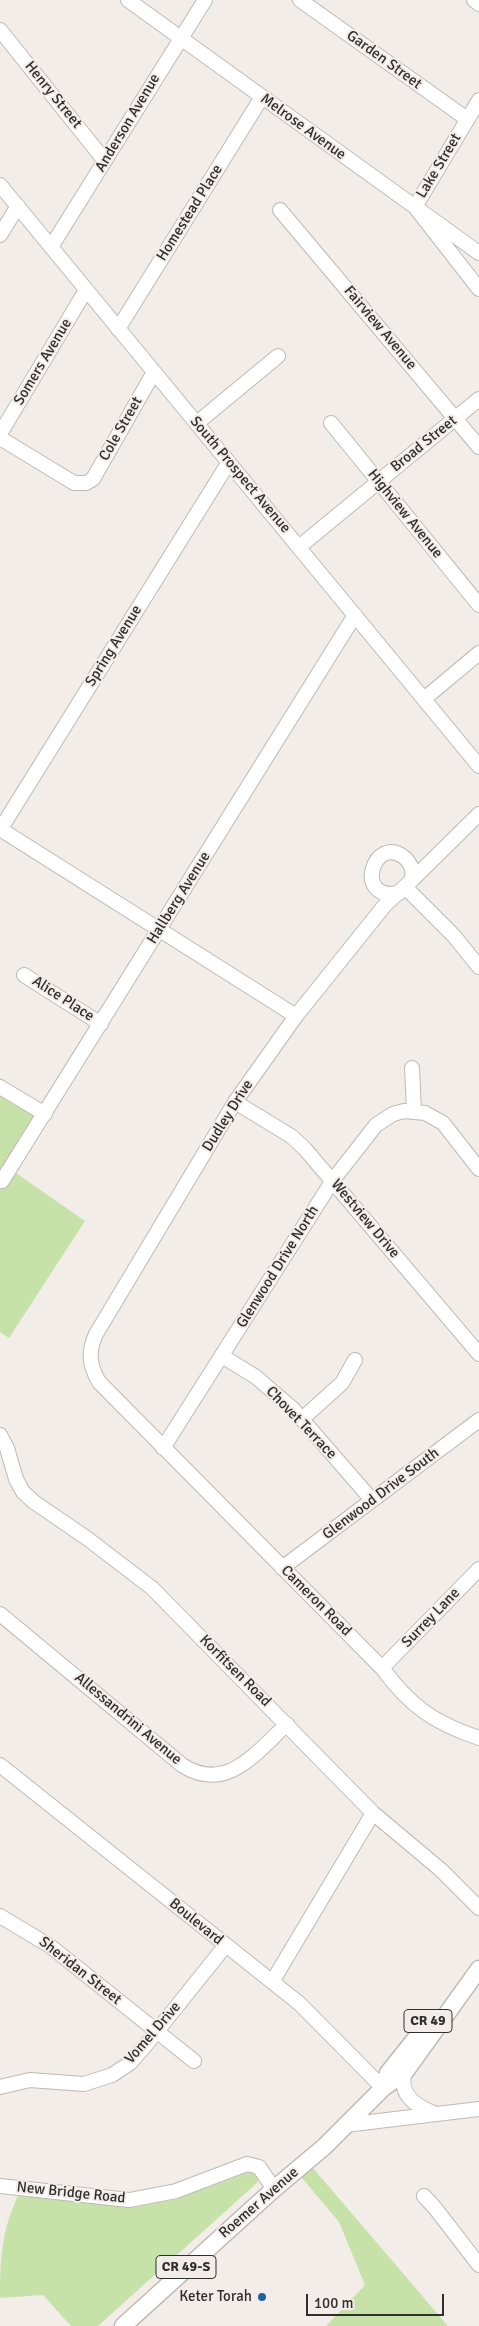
<!DOCTYPE html>
<style>
body{margin:0}
#map{position:relative;width:479px;height:2326px;overflow:hidden;background:#f2ede8;font-family:Signika,sans-serif}
canvas{display:block}
.scale{position:absolute;left:306px;top:2294px;width:138px;height:22px;box-sizing:border-box;border:2px solid #302f2d;border-top:0;padding-left:6px;font-size:15px;line-height:18px;white-space:nowrap;color:#302f2d;-webkit-text-stroke:4px #f2ede8;paint-order:stroke}
</style>
<div id="map">
<canvas width="479" height="2326"></canvas>
<div class="scale">100 m</div>
</div>
<script>
const g = document.querySelector('canvas').getContext('2d');
g.lineJoin = 'round';
function fillPath(path, color) { g.fillStyle = color; g.fill(path, 'evenodd'); }
function trace(path, color, width, dash) { g.strokeStyle = color; g.lineWidth = width; g.lineCap = dash ? 'butt' : 'round'; g.setLineDash(dash || []); g.stroke(path); }
function label(font, color, halo, rows, align = 'center') {
  g.font = font + ' Signika,sans-serif'; g.lineWidth = 4; g.setLineDash([]); g.textBaseline = 'middle'; g.strokeStyle = halo; g.fillStyle = color; for (const [text, x, y, turn = 0] of rows) {
    g.save(); g.translate(x, y); g.rotate((+turn || 0) * Math.PI / 180); g.textAlign = isNaN(turn) ? turn : align; if (halo) g.strokeText(text, 0, 0); g.fillText(text, 0, 0); g.restore();
  }
}
fillPath(new Path2D(`
 M0,1078l44,32 -38,56 79,55 -76,117 -9,-6z
 M307,2161l141,165h-122l39,-41 -26,-63 -43,-51z
 M249,2172l10,2 -1,8 -160,144h-27l-28,-31 -43,3c0,-41 2,-73 22,-110l107,12 47,-1z`), '#c7e2a8');
const minor = new Path2D(`
 M128,0l351,253
 M300,0l167,119
 M474,0l5,4
 M0,30l105,131
 M479,100l-64,107 64,82
 M0,185l479,581
 M280,210l199,237
 M0,235l18,-29
 M51,247l154,-247
 M118,329l144,-232
 M197,423l81,-67
 M331,423l148,182
 M0,434l86,-144
 M0,438l74,45h12l7,-4 61,-107
 M299,547l180,-148
 M424,699l55,-46
 M0,829l296,187
 M0,830l229,-368
 M412,880l67,-66
 M405,887l49,49 25,31
 M399,893c-47,9 -25,-61 6,-35 7,6 8,13 7,22l-27,25 -89,111 -61,86 -139,232c-8,17 -7,31 3,48l283,286c28,38 52,55 97,70
 M24,975l77,49
 M412,1068l2,43
 M0,1087l45,27
 M235,1102l56,34 14,13 174,205
 M2,1181l353,-566
 M222,1356l34,21 37,32 79,91
 M302,1419l40,-36 13,-23
 M0,1435l7,13 9,31 7,13 11,10 54,37 64,49 221,225 68,57 38,38
 M163,1448l170,-268 43,-55 17,-11 11,-3 21,2 18,10 36,46
 M282,1568l197,-148
 M0,1614l182,151c44,29 75,-13 105,-41
 M382,1668l97,-99
 M0,1765l300,239 83,84
 M0,1916l50,30 144,115
 M272,1982l101,-169
 M405,2072c-7,22 10,34 29,41
 M0,2087l30,-7 54,4 28,-9 18,-12 15,-17 81,-101
 M345,2125l134,-16
 M0,2186l129,14 47,-9 71,-27 12,3 15,22
 M424,2196l11,12 44,57`);
const major = new Path2D(`
 M383,2088l5,-15 40,-50
 M123,2326l151,-137 50,-42 59,-59 22,-16 74,-103`);
trace(minor, '#beb9b4', 16);
trace(major, '#beb9b4', 19);
trace(minor, '#fff', 14);
trace(major, '#fff', 16);
for (const [x, y, r, color] of [
 [262,2297,5,"#246198"]
]) { const dot = new Path2D(); dot.arc(x, y, r, 0, 2 * Math.PI); g.fillStyle = color; g.fill(dot); trace(dot, '#f2ede8', 2); }
for (const [x, y, w] of [
 [428,2021,48],
 [186,2267,60]
]) { const box = new Path2D(); box.roundRect(x - w / 2, y - 11.5, w, 23, 4); g.fillStyle = '#f2ede8'; g.fill(box); trace(box, '#302f2d', 1); }
label('bold 14px', '#302f2d', null, [
 ["CR 49",428,2021],
 ["CR 49-S",186,2267]
]);
label('15px', '#302f2d', '#f2ede8', [
 ["Garden Street",384,60,36],
 ["Henry Street",53,95,51],
 ["Anderson Avenue",128,123,-59],
 ["Melrose Avenue",303,127,36],
 ["Lake Street",439,166,-59],
 ["Homestead Place",190,213,-58],
 ["Fairview Avenue",380,328,50],
 ["Somers Avenue",43,362,-59],
 ["Cole Street",121,429,-60],
 ["Broad Street",424,444,-39],
 ["South Prospect Avenue",240,475,50],
 ["Highview Avenue",405,514,51],
 ["Spring Avenue",114,646,-58],
 ["Hallberg Avenue",179,898,-58],
 ["Alice Place",63,999,33],
 ["Dudley Drive",228,1116,-58],
 ["Westview Drive",365,1219,50],
 ["Glenwood Drive North",278,1267,-58],
 ["Chovet Terrace",301,1423,46],
 ["Glenwood Drive South",381,1494,-37],
 ["Cameron Road",316,1601,45],
 ["Surrey Lane",431,1618,-46],
 ["Korfitsen Road",235,1671,45],
 ["Allessandrini Avenue",128,1719,40],
 ["Boulevard",196,1922,39],
 ["Sheridan Street",80,1971,38],
 ["Vomel Drive",153,2033,-49],
 ["New Bridge Road",71,2193,6],
 ["Roemer Avenue",259,2203,-41]
]);
label('15px', '#302f2d', '#f2ede8', [
 ["Keter Torah",252,2297]
], 'right');
</script>
